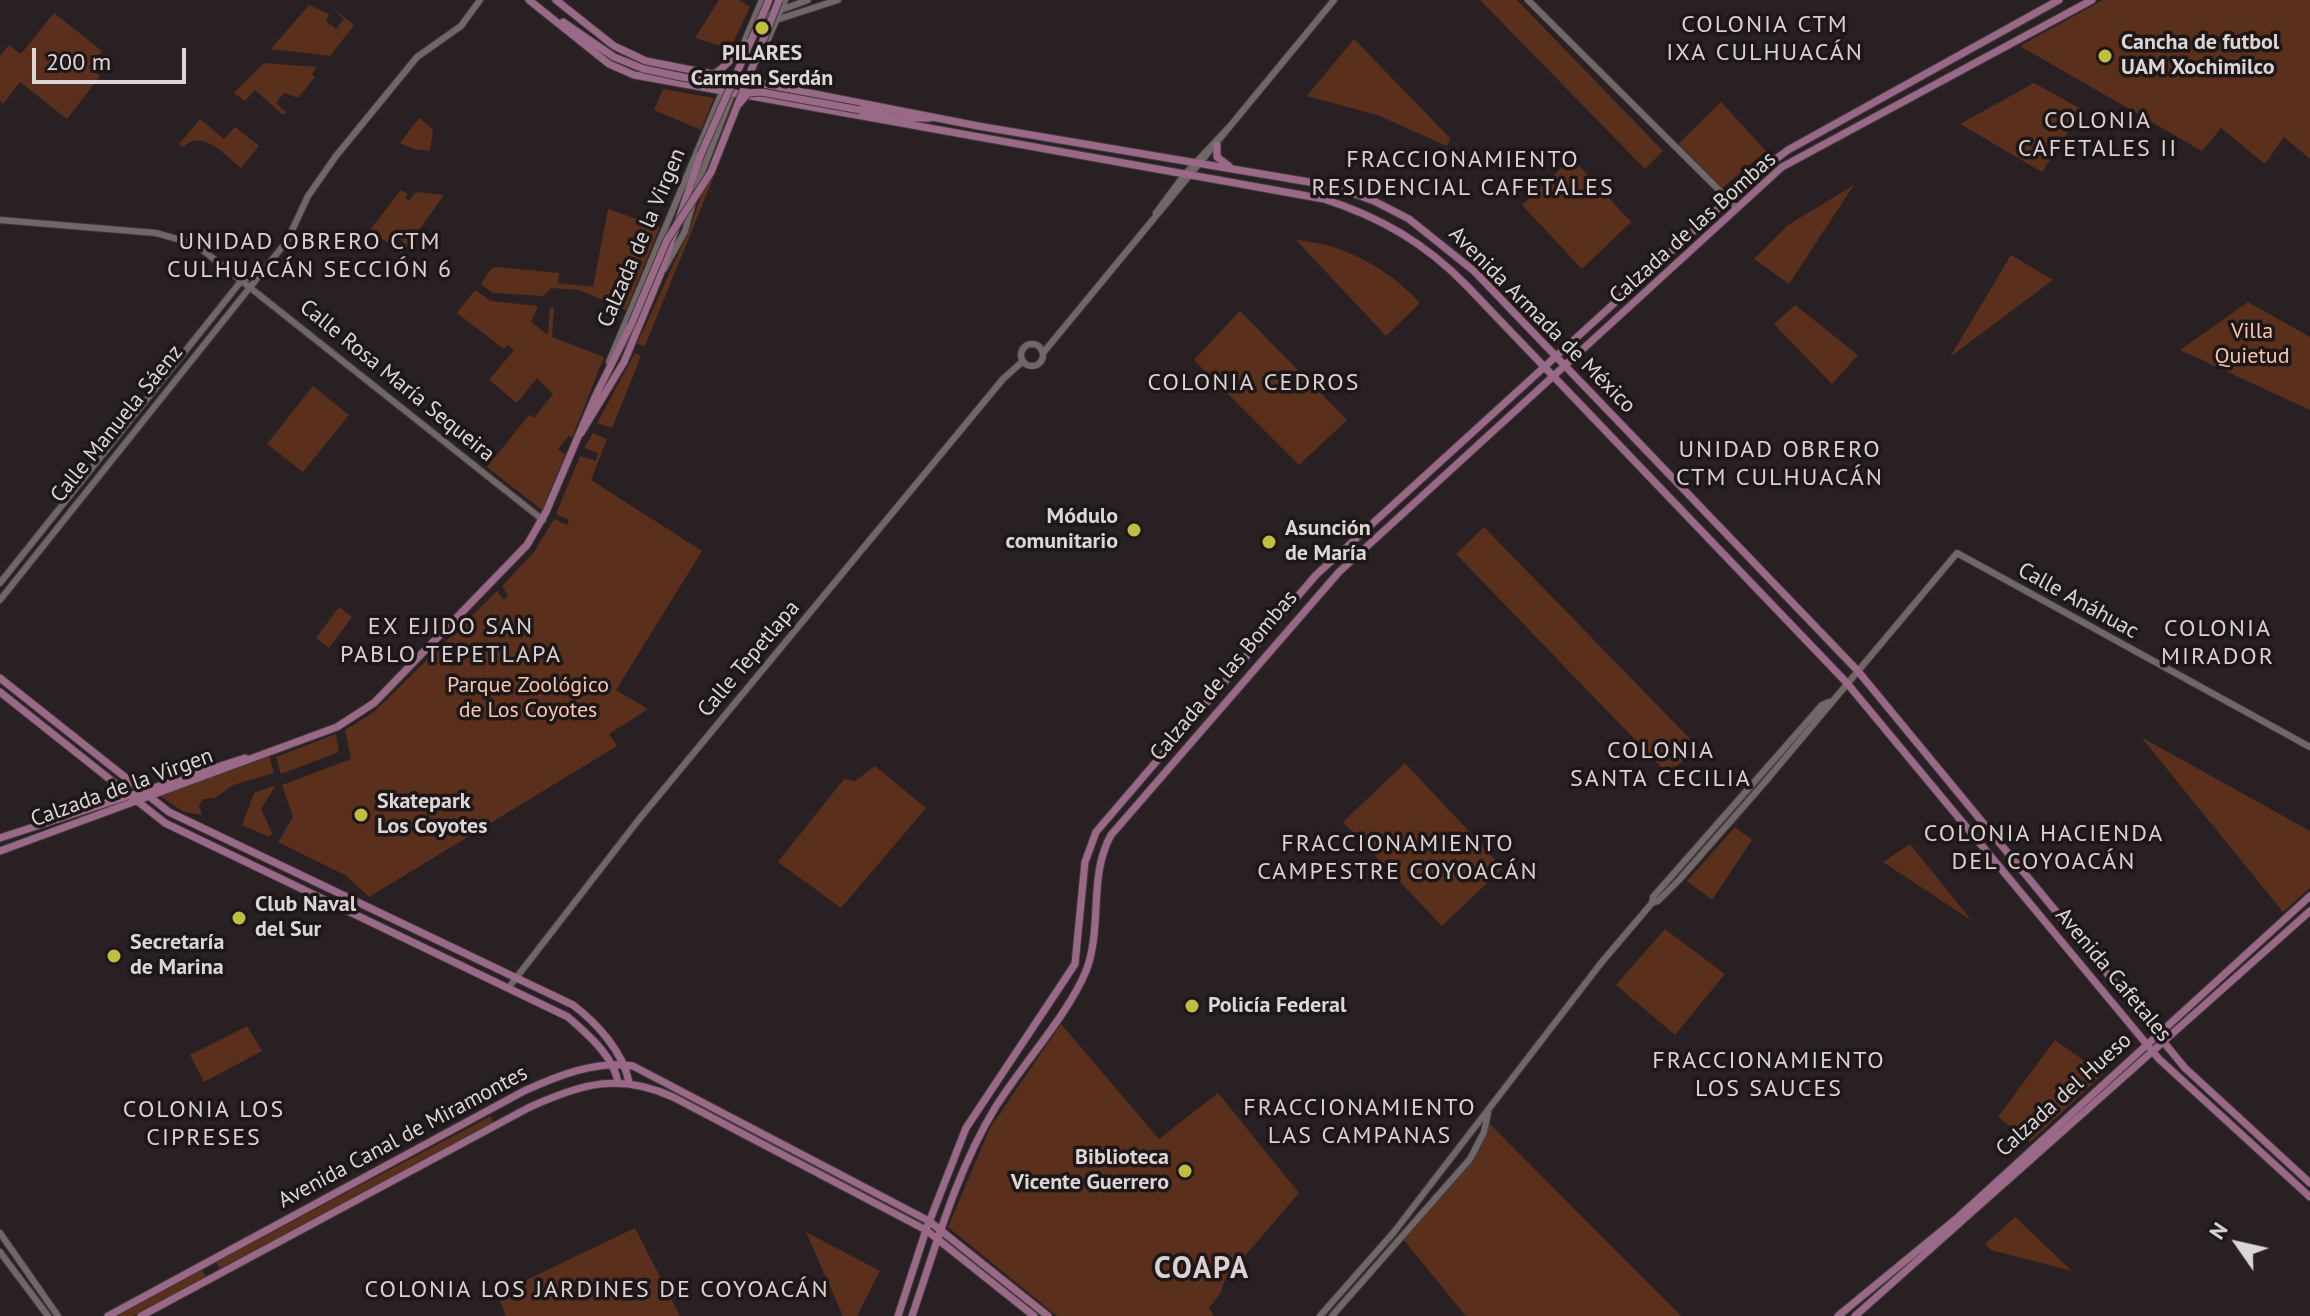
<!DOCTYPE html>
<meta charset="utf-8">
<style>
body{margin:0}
#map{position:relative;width:2310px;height:1316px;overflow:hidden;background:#282022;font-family:"PT Sans",sans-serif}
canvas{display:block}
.north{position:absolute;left:2198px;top:1204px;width:80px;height:80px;-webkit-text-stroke:6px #1e1718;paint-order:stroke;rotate:304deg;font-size:22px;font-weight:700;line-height:32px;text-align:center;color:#dcd6d7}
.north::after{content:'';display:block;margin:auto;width:28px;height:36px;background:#dcd6d7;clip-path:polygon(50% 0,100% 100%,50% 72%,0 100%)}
.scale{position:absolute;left:32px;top:48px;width:154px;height:36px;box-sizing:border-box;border:4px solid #dcd6d7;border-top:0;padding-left:10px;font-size:24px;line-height:28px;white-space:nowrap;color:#dcd6d7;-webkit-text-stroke:6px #1e1718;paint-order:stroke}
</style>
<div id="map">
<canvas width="2310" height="1316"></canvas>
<div class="north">N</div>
<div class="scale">200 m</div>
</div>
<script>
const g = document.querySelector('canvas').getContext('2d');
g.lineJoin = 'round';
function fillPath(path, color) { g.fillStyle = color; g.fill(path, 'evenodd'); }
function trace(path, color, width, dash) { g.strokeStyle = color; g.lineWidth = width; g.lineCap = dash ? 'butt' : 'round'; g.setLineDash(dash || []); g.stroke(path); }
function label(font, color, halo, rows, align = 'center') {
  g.font = font + ' "PT Sans",sans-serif'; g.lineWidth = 7; g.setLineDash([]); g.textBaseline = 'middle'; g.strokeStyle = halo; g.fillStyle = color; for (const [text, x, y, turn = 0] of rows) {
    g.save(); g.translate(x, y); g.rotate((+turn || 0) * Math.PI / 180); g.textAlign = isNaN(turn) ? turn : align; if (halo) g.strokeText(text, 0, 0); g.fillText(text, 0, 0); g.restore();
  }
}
fillPath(new Path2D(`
 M719,0h20l11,7 -20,42 -35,-11z
 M1480,0h37l146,151 -18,18z
 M2103,0h207v159l-26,-22 -19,27 -44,-36 -19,23 -182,-105z
 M309,5l20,9 -3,7 10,8 8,-10 -13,-12 23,18 -24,31 -59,-7z
 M54,13l48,38 -13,16 11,9 -33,43 -47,-37 -17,22 -3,-3v-45l9,-11 12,9z
 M1354,39l96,99 -3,8 -70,-31 -70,-19z
 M264,63l53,4 -5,7 3,3 -17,21 -14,-5 -8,10 10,9 -3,3 -28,-25 -10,11 -11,-8z
 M2034,83l49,27 -41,62 -82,-48z
 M663,89l51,9 -13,32 -47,-20z
 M1721,102l45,49 -45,38 -44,-44z
 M419,118l14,11 -3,22 -17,-2 -13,-6z
 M200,119l24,20 11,-12 24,19 -18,22c-16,-13 -38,-40 -58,-21l-4,-3z
 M716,151l7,3 -78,192 -8,-2 53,-116z
 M1572,158l59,64 -49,47 -60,-64z
 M1854,185l-65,99 -35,-25 34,-34z
 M401,190l7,4 -3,4 4,3 7,-9 28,3 -42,59 -5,-4 7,-8 -13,-10 -3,11 -19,-12z
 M608,209l52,18 -34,83 -47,-20 -28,-2 -8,8 -50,-3 -12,-9 10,-15 5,-2 63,6 -1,10 35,4z
 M1296,240c48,4 92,28 124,63l-34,33z
 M2011,255l42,25 -103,77z
 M475,290l16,11 47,5 -7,16 17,13 2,-28 4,1 -2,29 52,20 -32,81 -3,-2 -11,13 7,6 -23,55 -55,-43 42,-52 5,3 19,-24 -16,-16 -20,25 -28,-23 25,-30 -6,-5 -4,4 -47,-36z
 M2248,302l62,35v73l-130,-60z
 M1795,305l63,50 -26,29 -58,-60z
 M1240,311l107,109 -48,45 -105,-105z
 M635,353l6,3 -29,72 -15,-5z
 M313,386l36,29 -46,57 -36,-28z
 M593,433l14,6 -16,41 111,71 -86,139 32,19 -39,25 8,12 -248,151 -24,-22 -67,-33 15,-25 -11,-32 69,-26 -6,-29 29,-18 123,-121 7,9 4,-4 -6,-10 32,-34 20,-33 13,6 2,-5 -13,-6 24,-58 16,5 2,-8 -14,-5z
 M1484,527l214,220 -30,27 -212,-220z
 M339,607l13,10 -23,31 -13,-10z
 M336,734l3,18 -58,22 -5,-17z
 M2141,737l169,94v57l-27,24z
 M269,756l5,17 -41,12 -18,13 -12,1 -4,7 3,9 -18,-3 -24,-16z
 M1405,763l98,105 -61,58 -99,-104z
 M875,766l51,42 -85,100 -63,-46 66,-83 11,2z
 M276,785l-15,24 11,24 -3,4 -27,-12 12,-32z
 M1735,827l17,13 -40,60 -25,-19z
 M1910,844l61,76 -88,-58z
 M1665,929l60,45 -50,61 -59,-50z
 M1061,1024l98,115 59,-46 81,100 -74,86 -4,13 -12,16 5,8h-157l-109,-89 42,-99z
 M247,1026l15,25 -58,31 -14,-27z
 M2055,1040l48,34 -73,68 -32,-25z
 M491,1116l2,6 -273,147 -4,-7z
 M1490,1124l191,192h-215l-64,-78 71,-80z
 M2015,1217l57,54 -81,-21 -6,-6z
 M635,1228l45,88h-174l-9,-22z
 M806,1232l74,39 -23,45h-14z
 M202,1270l4,7 -73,39h-16z`), '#5a301c');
const minor = new Path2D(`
 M1528,0l209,208
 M759,18l49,-18
 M776,20l62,-20
 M743,45l19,-45
 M762,53l23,-53
 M1156,213l29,-39 46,-49
 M0,220l156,13 39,11 348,276
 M664,269l21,-38 14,-51 33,-86
 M1021 355a11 11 0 1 1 22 0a11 11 0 1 1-22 0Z
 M1043,353l291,-353
 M609,362l113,-270
 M0,583l242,-303 17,-7
 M0,600l287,-359 21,-45 28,-40 81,-99 44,-31 19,-26
 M1652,903l6,-2 21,-21 86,-98 192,-229 353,194
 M509,987l131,-169 363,-439 20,-18
 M0,1233l58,83
 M0,1252l48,64
 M1320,1316l74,-84 207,-269 51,-60 1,-6 169,-192 7,-3
 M1332,1316l138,-157 14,-27 4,-19`);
const major = new Path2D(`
 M529,0l80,64 25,11 690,124c56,18 101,44 142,86l380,397 313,377 151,138
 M556,0l58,46 32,15 332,65 355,60 41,15 35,18 65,52 383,399 328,398 125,115
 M563,22l51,35 30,12
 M860,110l39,8h31
 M1217,145v12l12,9
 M581,433l43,-71 36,-87 41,-121
 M0,678l169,134 404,193c24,18 50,47 56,77
 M0,692l165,131 403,194c19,17 46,39 50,66
 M0,838l245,-80
 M0,851l337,-124 37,-24 153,-158 19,-33 49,-115 36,-72
 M108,1316l416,-225c33,-15 72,-31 109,-25l296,155 119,95
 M141,1316l387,-208c52,-24 91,-36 145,-11l253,133 108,86
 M898,1316l28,-86 40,-102 109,-164 10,-102 11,-30 220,-257 440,-401 32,-24 271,-150
 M912,1316c24,-70 44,-144 83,-208 26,-42 73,-93 91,-137 17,-44 2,-95 25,-136l228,-263 443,-405 310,-167
 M1838,1316l118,-97 354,-323
 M1855,1316l455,-405`);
trace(minor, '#423b3c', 8);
trace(major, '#423b3c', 9);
trace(minor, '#716769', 6);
trace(major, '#9b6988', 7);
const majorBridge = new Path2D(`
 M644,69c59,11 61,23 101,-26
 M738,105l10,-12 13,-1 99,18
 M701,154l68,-154
 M631,325l36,-85 44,-68 68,-172`);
trace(majorBridge, '#423b3c', 9, []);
trace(majorBridge, '#9b6988', 7);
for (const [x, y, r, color] of [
 [762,28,8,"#bfbe41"],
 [2105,56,8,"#bfbe41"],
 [1134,530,8,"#bfbe41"],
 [1269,542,8,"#bfbe41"],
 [361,815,8,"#bfbe41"],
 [239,918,8,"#bfbe41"],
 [114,956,8,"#bfbe41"],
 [1192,1006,8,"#bfbe41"],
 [1185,1171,8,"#bfbe41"]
]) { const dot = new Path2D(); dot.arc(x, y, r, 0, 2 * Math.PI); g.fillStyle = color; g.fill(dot); trace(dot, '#1e1718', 3); }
label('bold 22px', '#dcd6d7', '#1e1718', [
 ["Cancha de futbol",2121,43],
 ["UAM Xochimilco",2121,68],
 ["PILARES",762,54,"center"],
 ["Carmen Serdán",762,79,"center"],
 ["Módulo",1118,517,"right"],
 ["comunitario",1118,542,"right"],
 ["Asunción",1285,529],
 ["de María",1285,554],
 ["Skatepark",377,802],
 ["Los Coyotes",377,827],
 ["Club Naval",255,905],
 ["del Sur",255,930],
 ["Secretaría",130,943],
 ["de Marina",130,968],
 ["Policía Federal",1208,1006],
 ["Biblioteca",1169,1158,"right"],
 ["Vicente Guerrero",1169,1183,"right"]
], 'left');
label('22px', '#dcd6d7', '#1e1718', [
 ["Calzada de las Bombas",1693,228,-42],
 ["Calzada de la Virgen",642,238,-67],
 ["Avenida Armada de México",1542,320,45],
 ["Calle Rosa María Sequeira",397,381,39],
 ["Calle Manuela Sáenz",117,424,-51],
 ["Calle Anáhuac",2078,601,29],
 ["Calle Tepetlapa",749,659,-50],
 ["Calzada de las Bombas",1224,676,-50],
 ["Calzada de la Virgen",122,788,-20],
 ["Avenida Cafetales",2113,975,50],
 ["Calzada del Hueso",2064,1095,-42],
 ["Avenida Canal de Miramontes",403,1137,-28]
]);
label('22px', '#f8c6af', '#1e1718', [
 ["Villa",2252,332],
 ["Quietud",2252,357],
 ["Parque Zoológico",528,686],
 ["de Los Coyotes",528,711]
]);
g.letterSpacing = '2px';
label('24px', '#dcd0d3', '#1e1718', [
 ["COLONIA CTM",1765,25],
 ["IXA CULHUACÁN",1765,53],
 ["COLONIA",2098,121],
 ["CAFETALES II",2098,149],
 ["FRACCIONAMIENTO",1463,160],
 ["RESIDENCIAL CAFETALES",1463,188],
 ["UNIDAD OBRERO CTM",310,242],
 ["CULHUACÁN SECCIÓN 6",310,270],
 ["COLONIA CEDROS",1254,383],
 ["UNIDAD OBRERO",1780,450],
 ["CTM CULHUACÁN",1780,478],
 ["EX EJIDO SAN",451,627],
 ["PABLO TEPETLAPA",451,655],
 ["COLONIA",2218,629],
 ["MIRADOR",2218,657],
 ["COLONIA",1661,751],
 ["SANTA CECILIA",1661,779],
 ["COLONIA HACIENDA",2044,834],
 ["DEL COYOACÁN",2044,862],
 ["FRACCIONAMIENTO",1398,844],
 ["CAMPESTRE COYOACÁN",1398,872],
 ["FRACCIONAMIENTO",1769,1061],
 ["LOS SAUCES",1769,1089],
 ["FRACCIONAMIENTO",1360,1108],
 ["LAS CAMPANAS",1360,1136],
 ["COLONIA LOS",204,1110],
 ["CIPRESES",204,1138],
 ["COLONIA LOS JARDINES DE COYOACÁN",597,1290]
]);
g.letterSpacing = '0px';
g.letterSpacing = '2px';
label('bold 30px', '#dcd0d3', '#1e1718', [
 ["COAPA",1202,1269]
]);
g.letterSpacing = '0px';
</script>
